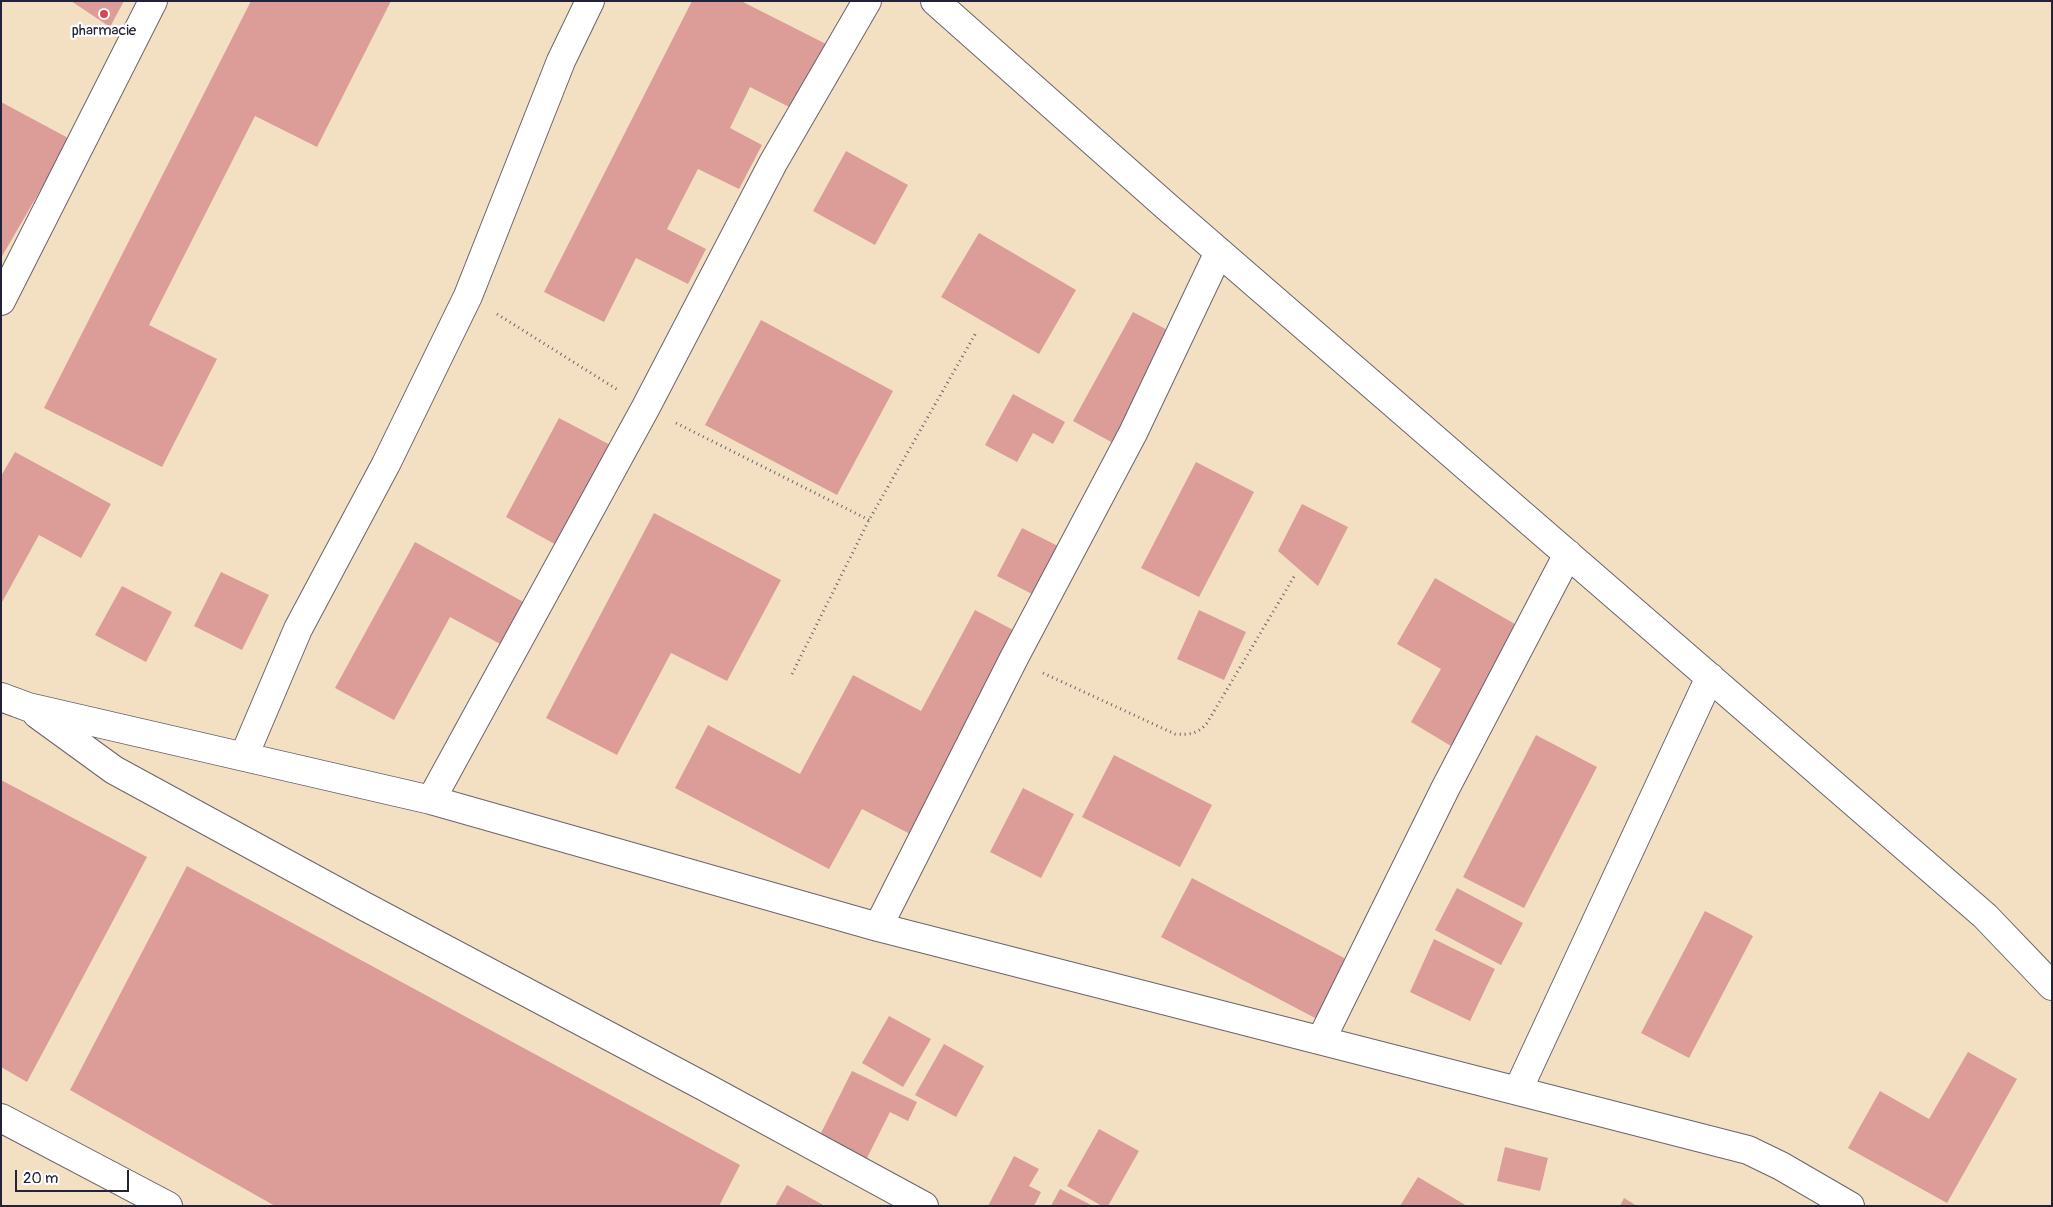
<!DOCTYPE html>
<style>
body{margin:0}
#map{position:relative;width:2053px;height:1207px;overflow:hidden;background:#f3e0c3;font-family:Pangolin,sans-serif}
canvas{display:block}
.frame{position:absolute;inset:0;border:2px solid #22223b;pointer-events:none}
.scale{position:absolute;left:15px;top:1170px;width:114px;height:22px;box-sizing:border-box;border:2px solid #22223b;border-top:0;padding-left:6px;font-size:15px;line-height:18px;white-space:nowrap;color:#22223b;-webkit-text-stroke:4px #fff;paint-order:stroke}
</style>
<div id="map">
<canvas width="2053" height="1207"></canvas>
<div class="frame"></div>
<div class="scale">20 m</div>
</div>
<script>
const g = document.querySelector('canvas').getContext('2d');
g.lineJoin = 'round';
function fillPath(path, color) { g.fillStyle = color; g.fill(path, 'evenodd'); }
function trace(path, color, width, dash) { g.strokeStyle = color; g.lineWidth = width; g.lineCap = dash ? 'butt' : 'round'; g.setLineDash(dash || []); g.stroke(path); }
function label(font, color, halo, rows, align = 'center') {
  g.font = font + ' Pangolin,sans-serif'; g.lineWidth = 4.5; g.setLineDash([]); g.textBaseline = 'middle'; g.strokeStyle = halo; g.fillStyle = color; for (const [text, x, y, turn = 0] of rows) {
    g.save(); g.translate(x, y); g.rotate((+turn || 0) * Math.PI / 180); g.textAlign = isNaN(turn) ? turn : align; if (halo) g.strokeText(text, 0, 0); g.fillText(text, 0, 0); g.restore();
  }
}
fillPath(new Path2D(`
 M71,1h53l-14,26z
 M251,1h140l-74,146 -62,-31 -106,209 68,34 -55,108 -118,-59z
 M692,1h49l89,45 -33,65 -47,-24 -20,41 32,17 -23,44 -41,-20 -31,60 39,20 -18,35 -52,-26 -32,64 -60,-30z
 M1,102l69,37 -69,119z
 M846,151l62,34 -33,60 -62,-34z
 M979,233l97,57 -37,64 -98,-57z
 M1133,312l40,21 -60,110 -40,-22z
 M761,320l132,71 -56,104 -132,-70z
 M1013,394l52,28 -12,22 -20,-11 -16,29 -32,-17z
 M559,418l57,30 -49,103 -61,-34z
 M15,452l96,52 -30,54 -42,-23 -38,69v-128z
 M1196,462l58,30 -55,105 -58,-29z
 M1302,504l46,23 -30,59 -40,-35z
 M654,513l127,67 -54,101 -56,-28 -54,102 -71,-37z
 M1022,528l38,19 -26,48 -37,-19z
 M415,542l112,62 -23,42 -54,-29 -56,103 -59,-32z
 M221,572l48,23 -27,55 -48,-24z
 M1435,578l85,49 -69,119 -40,-24 30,-53 -44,-25z
 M122,586l50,26 -26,50 -51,-27z
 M975,610l42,22 -107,202 -48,-25 -33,60 -154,-81 33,-63 92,49 53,-99 68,36z
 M1199,610l47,22 -22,48 -47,-21z
 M1536,735l61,32 -73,141 -61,-31z
 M1114,755l98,50 -32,62 -98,-50z
 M1,780l146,77 -120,225 -26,-15z
 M1023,788l51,26 -33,64 -51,-26z
 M187,866l553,299 -21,41h-444l-205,-116z
 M1192,878l156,82 -31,59 -156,-82z
 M1457,888l66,35 -22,42 -66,-35z
 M1705,911l48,25 -64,122 -48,-25z
 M1434,939l61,30 -25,52 -60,-29z
 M889,1016l42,23 -28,48 -41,-24z
 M944,1044l40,22 -28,51 -41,-22z
 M1968,1052l49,27 -70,124 -99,-55 32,-57 49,28z
 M852,1071l65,31 -9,19 -18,-9 -25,50 -47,-23z
 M1099,1129l40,22 -31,55h-6l-35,-20z
 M1505,1147l43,11 -8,33 -43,-10z
 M1014,1156l25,13 -10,17 12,6 -7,14h-46z
 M1418,1177l49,29h-67z
 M787,1185l38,21h-50z
 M1060,1189l33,17h-42z
 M1624,1198l13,8h-17z`), '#dc9c98');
const minor = new Path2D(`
 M935,1l231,205 819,710 67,70
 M1,301l152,-300
 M1,697l27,10 403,93 447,127 870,223 33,16 69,40
 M37,714l77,56 248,135 343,182 219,119
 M244,756l54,-127 88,-165 82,-168 93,-235 29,-60
 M431,800l215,-393 127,-244 94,-162
 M878,927l136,-269 119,-225 86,-181
 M1321,1040l125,-253 122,-233
 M1518,1090l192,-413
 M1,1118l167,88`);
trace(minor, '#6b646b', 30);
trace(new Path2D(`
 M497,314l121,76
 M676,423l193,97
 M1043,673l132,61c14,1 23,0 32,-11l88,-148
 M792,674l77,-154 108,-189`), '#6b646b', 3, [1, 4]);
trace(minor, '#fff', 28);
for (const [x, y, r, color] of [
 [104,14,5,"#d1495b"]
]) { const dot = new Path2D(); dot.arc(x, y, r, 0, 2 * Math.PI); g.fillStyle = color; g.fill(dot); trace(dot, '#fff', 2); }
label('15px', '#22223b', '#fff', [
 ["pharmacie",104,31]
]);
</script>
